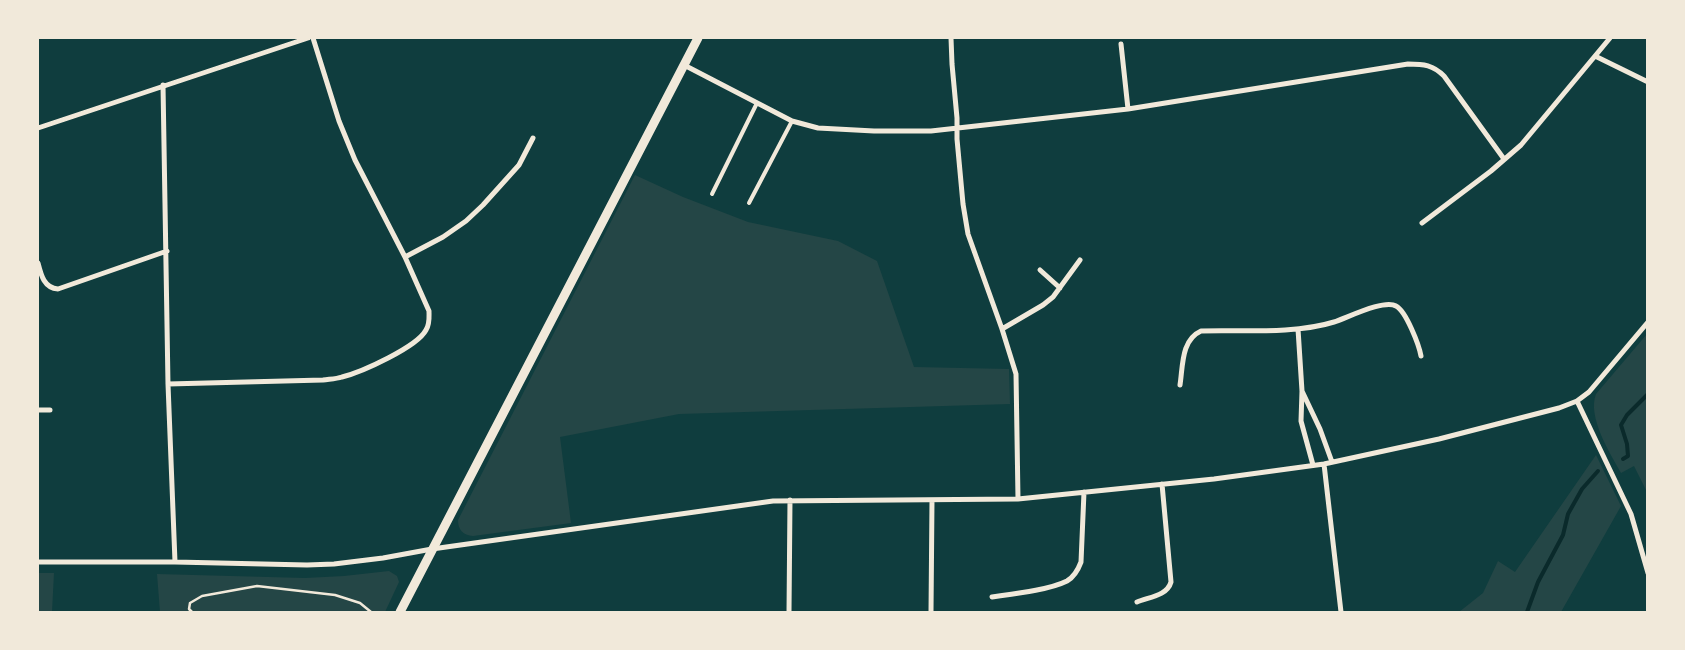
<!DOCTYPE html>
<style>
body{margin:0}
#map{position:relative;width:1685px;height:650px;overflow:hidden;background:#0f3d3e;font-family:"Sofia Sans Condensed",sans-serif}
canvas{display:block}
.frame{position:absolute;inset:0;border:39px solid #f1e9da;pointer-events:none}
</style>
<div id="map">
<canvas width="1685" height="650"></canvas>
<div class="frame"></div>
</div>
<script>
const g = document.querySelector('canvas').getContext('2d');
g.lineJoin = 'round';
function fillPath(path, color) { g.fillStyle = color; g.fill(path, 'evenodd'); }
function trace(path, color, width, dash) { g.strokeStyle = color; g.lineWidth = width; g.lineCap = dash ? 'butt' : 'round'; g.setLineDash(dash || []); g.stroke(path); }
fillPath(new Path2D(`
 M635,175l48,22 65,25 90,19 39,20 37,106 95,2 1,35 -331,10 -119,23 11,86 -98,13c-10,-1 -15,-6 -15,-16z
 M1647,334l1,155 -2,1 -12,-24 -13,7c-11,-20 -34,-56 -25,-79z
 M1596,455l25,51 -60,106h-102l24,-19 15,-32 17,11z
 M389,571l8,5 2,6 -14,30h-225l-3,-38 148,4 39,-2z
 M38,573h16l-2,39h-14z`), '#244646');
trace(new Path2D(`
 M1623,459l5,-3 -1,-12 -6,-19 6,-10 21,-21
 M1527,612l11,-30 25,-47 5,-21 14,-25 16,-18`), '#0a2a2b', 4);
trace(new Path2D(`
 M192,612l-3,-3 1,-6 12,-7 55,-10 78,9 25,8 11,9`), '#f1e9da', 2.5);
trace(new Path2D(`
 M712,194l45,-91
 M749,203l43,-82`), '#f1e9da', 4);
trace(new Path2D(`
 M951,38l1,26 5,54v21l6,65 5,30 34,95 14,45 2,125
 M1121,44l7,65
 M1595,56l53,26
 M684,65l108,56 26,7 56,3h57l197,-22 280,-45c16,0 25,1 36,12l60,83
 M163,85l5,299 7,178
 M38,128l270,-90
 M1422,223l69,-52 30,-26 89,-107
 M405,257l38,-20 23,-16 17,-16 36,-40 14,-27
 M38,263c3,12 6,25 20,26l109,-38
 M1040,270l20,18
 M1002,329l41,-24 10,-8 27,-37
 M1298,329l4,62 -1,30 12,44
 M168,384l155,-4c7,-1 13,-1 19,-3 20,-5 75,-30 84,-47 4,-6 3,-13 3,-19l-24,-54 -50,-97 -16,-39 -26,-83
 M1180,385c3,-19 1,-45 21,-54 41,-1 95,3 133,-9 13,-4 50,-23 62,-16 10,5 23,39 25,50
 M1302,391l18,38 12,33
 M1577,401l54,113 17,59
 M38,410h12
 M1324,464l17,148
 M38,562h137l132,3 27,-1 49,-6 49,-9 341,-48 245,-2 196,-20 110,-15 115,-25 120,-31 18,-7 12,-9 59,-70
 M992,597c21,-3 57,-7 75,-16 7,-4 11,-11 14,-19l3,-70
 M1137,602c12,-5 30,-6 34,-20l-9,-98
 M789,612l1,-112
 M931,612l1,-112`), '#f1e9da', 5);
trace(new Path2D(`
 M400,612l298,-574`), '#f1e9da', 9);
</script>
